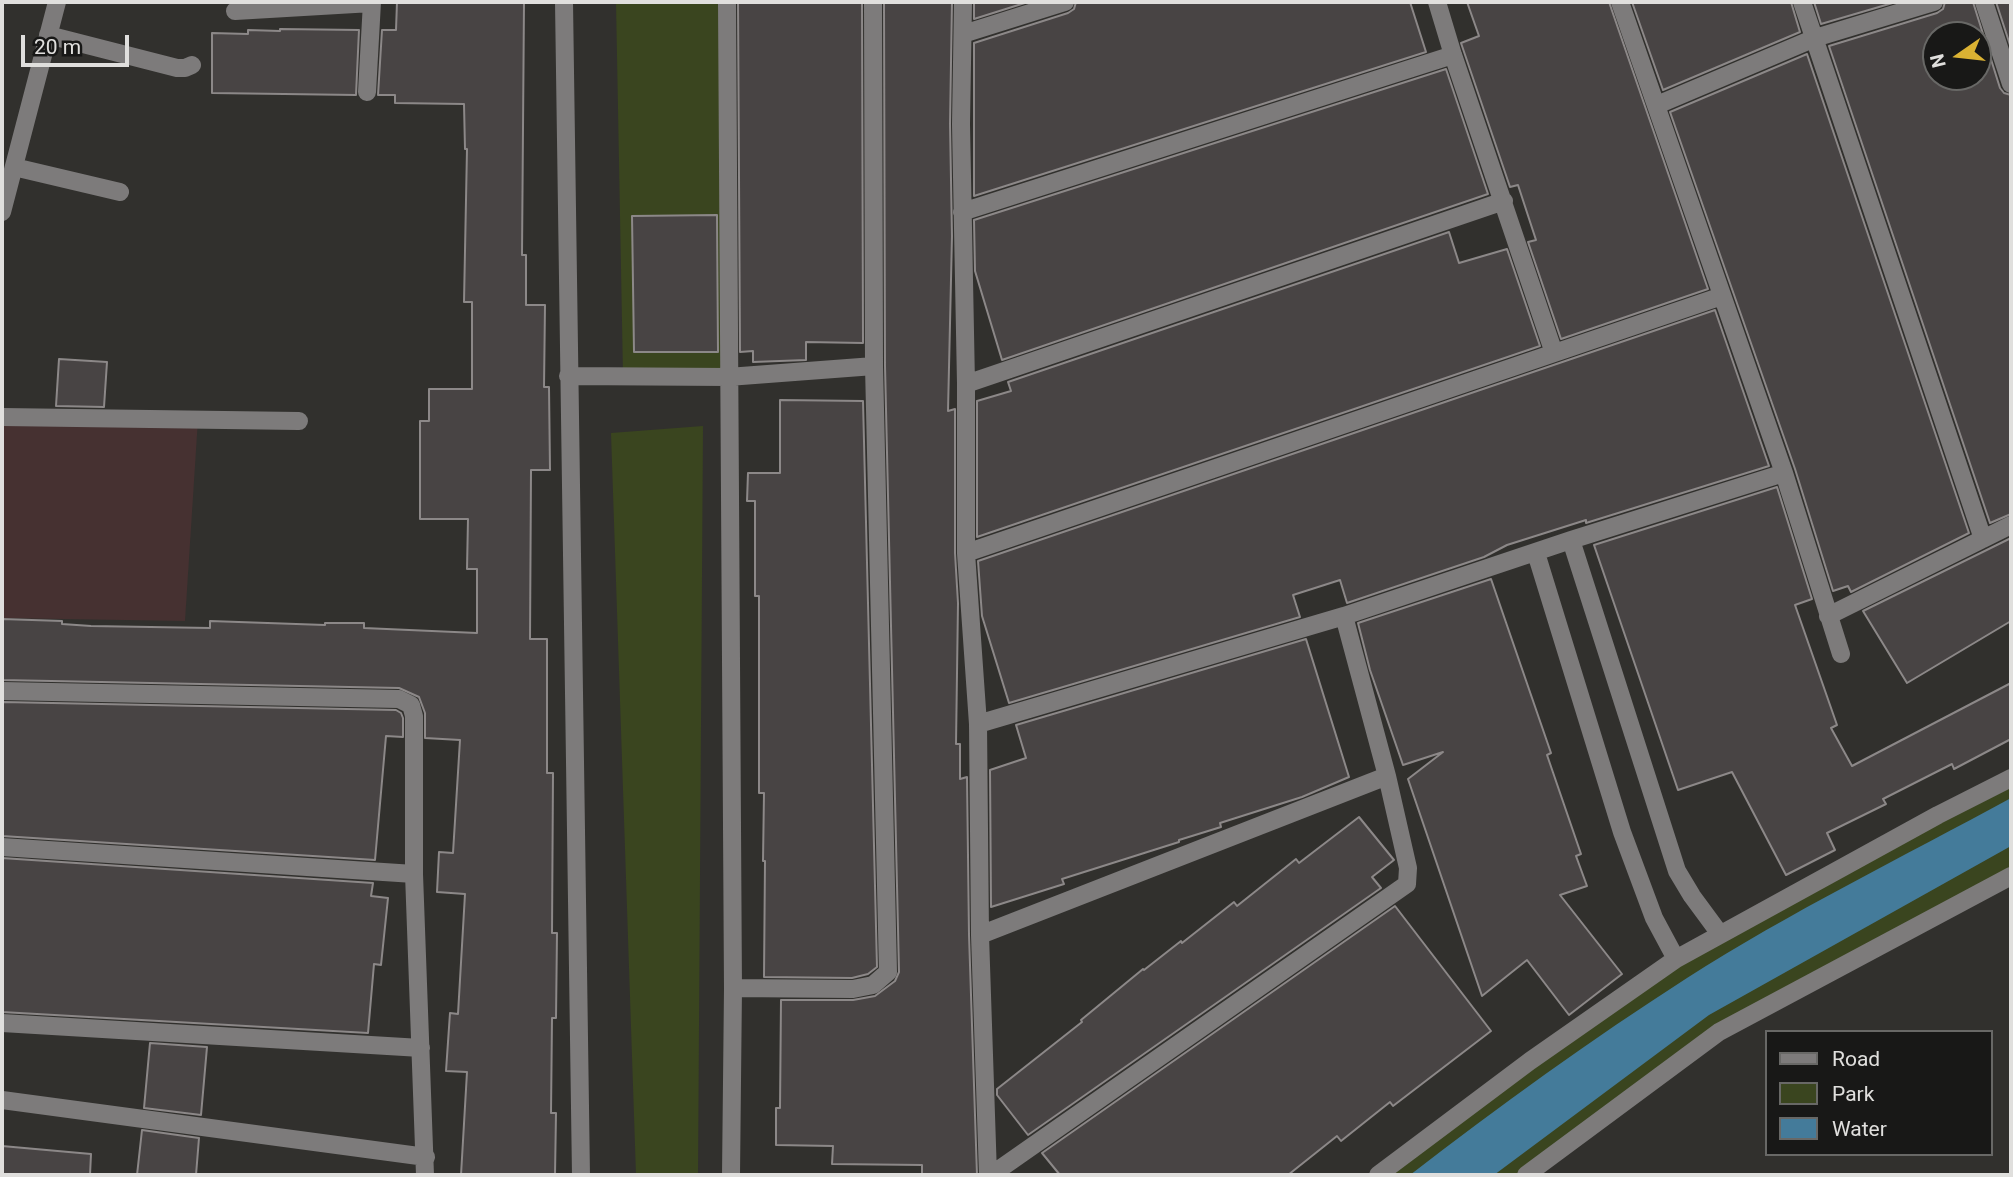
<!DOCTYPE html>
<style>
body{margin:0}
#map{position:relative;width:2013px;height:1177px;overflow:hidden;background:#31302d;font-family:Roboto,sans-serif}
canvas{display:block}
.frame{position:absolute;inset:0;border:4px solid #e0dfdd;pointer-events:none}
.legend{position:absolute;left:1765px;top:1030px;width:228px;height:126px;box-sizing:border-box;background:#181817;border:2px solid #686866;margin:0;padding:9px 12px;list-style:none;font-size:21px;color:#e0dfdd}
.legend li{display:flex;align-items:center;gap:14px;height:35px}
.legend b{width:35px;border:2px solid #686866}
.north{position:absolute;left:1922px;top:21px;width:70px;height:70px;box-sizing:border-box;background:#181817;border:2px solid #686866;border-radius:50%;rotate:256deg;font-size:19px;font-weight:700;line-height:28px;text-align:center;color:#e0dfdd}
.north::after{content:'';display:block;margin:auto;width:24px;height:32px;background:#dbb233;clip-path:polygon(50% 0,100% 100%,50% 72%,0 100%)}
.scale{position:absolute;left:21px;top:35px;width:108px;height:32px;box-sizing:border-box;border:4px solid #e0dfdd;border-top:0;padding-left:9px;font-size:21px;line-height:24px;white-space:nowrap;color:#e0dfdd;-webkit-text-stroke:5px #181817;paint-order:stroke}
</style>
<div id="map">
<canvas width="2013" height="1177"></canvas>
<div class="frame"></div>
<ul class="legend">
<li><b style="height:9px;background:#7d7b7b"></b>Road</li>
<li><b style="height:19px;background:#3a451f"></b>Park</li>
<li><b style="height:19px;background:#447b9a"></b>Water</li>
</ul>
<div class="north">N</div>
<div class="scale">20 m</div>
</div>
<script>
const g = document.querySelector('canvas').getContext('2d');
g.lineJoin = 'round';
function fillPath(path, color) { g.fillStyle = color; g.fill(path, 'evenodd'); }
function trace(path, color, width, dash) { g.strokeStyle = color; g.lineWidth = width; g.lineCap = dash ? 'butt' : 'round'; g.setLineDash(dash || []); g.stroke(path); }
fillPath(new Path2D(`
 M2,417l196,2 -13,202 -183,-3z`), '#463131');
fillPath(new Path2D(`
 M616,2h111l1,375 -105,-2z
 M703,426l-5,749h-62l-25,-742z
 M2011,778v98l-292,156 -193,143h-148l298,-216z`), '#3a451f');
fillPath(new Path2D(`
 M2011,798v48l-302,169 -215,160h-84c89,-69 182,-136 277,-197 103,-66 216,-121 324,-180z`), '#447b9a');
const building = new Path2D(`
 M397,2h127l-2,253h4v50h19l-1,82h5l1,83h-19l-1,169h17v134h6l-1,160h5l-1,85h-4l-1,95h5l-1,62h-94l6,-103 -21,-1 4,-58 8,1 7,-120 -28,-2 2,-40 14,1 7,-113 -35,-2v-25l-6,-16 -20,-9 -397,-8v-61l60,2v3l29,2 119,2v-7l115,4v-2h39v5l113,5v-64h-10l1,-50h-48v-98h9v-32h43v-87h-8l3,-153h-2l-1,-45 -69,-1v-8h-17l4,-65h14z
 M738,2h124l1,341 -57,-1v18l-53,2v-11l-13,1z
 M884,2h68l-2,122 2,112 -4,175 7,-2v144l3,50 -2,141h4v35l7,-2 2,158 8,240h-55v-10l-90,-1 1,-18 -57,-1v-37h4l1,-108h72l22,-4 20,-15 4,-9 -14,-606z
 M974,2h54l-54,17z
 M1076,2h334l16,50 -452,144v-153l94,-30 6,-4z
 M1467,2h142l99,287 -147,50 -33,-97 8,-2 -18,-55 -8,2 -49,-144 18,-7z
 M1632,2h159l9,30 -137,58z
 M1814,2h82l-75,22z
 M1945,2h28l27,86 4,5 7,2v419l-21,9 -161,-477 108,-33 6,-4zM1936,35h42v42h-42z
 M1996,2h15v46z
 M280,29l79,1 -3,65 -144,-2v-60l36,1v-4l32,1z
 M1807,54l162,479 -118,59 -3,-6 -15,5 -38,-122 -125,-357z
 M1446,69l42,125 -486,166 -27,-89 -1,-51z
 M717,215l1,137h-84l-2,-136z
 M1449,232l10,31 48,-14 33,97 -563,191v-136l34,-10 -3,-9z
 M1715,310l54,156 -183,57v-3l-79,25 -23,12 -137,46 -7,-23 -47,15 7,22 -291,86 -27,-87 -4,-55z
 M59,359l48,3 -3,45 -48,-1z
 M780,400l83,1 14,566 -9,7 -16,4 -88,-1 1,-116h-2l1,-68h-5v-197h-4v-95h-8l1,-28h32z
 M1777,487l35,112 -17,6 42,120 -6,3 21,38 159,-83v56l-57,30 -2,-5 -69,35 3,5 -59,29 8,17 -49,25 -54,-103 -54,18 -84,-245z
 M2011,538v83l-104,62 -44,-72z
 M1491,579l60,174 -4,2 34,99 -5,2 11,30 -27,9 62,79 -53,41 -42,-55 -45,36 -74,-217 35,-27 -40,13 -33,-95 -12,-47z
 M1306,639l43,138 -47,20 -82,26 1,4 -42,13v2l-117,37 2,5 -73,23 -1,-137 36,-12 -10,-33z
 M3,702l393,8 5,3 2,5v19l-17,-1 -11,124 -373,-24z
 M1359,817l35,43 -22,17 9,11 -353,247 -31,-40v-6l85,-67 -1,-2 62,-51 1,1 37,-29 1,2 52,-41 3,4 59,-47 3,4z
 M2,858l371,25 -2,13 17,2 -7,67 -7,-1 -6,69 -366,-21z
 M1395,906l96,125 -98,75 -3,-4 -49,39 -4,-5 -49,39h-228l-18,-22z
 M150,1043l57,4 -6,68 -57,-7z
 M142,1130l57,8 -3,37h-59z
 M2,1146l89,8 -1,21h-88z`);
fillPath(building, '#484444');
trace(building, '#8c8888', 2);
trace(new Path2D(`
 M564,2l17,1173
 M727,2l6,986 -2,187
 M963,2l-2,122 5,260v169l12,171 2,211 8,240
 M1437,2l16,53 101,298
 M1620,2l164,471 57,181
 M1802,2l181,537
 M1984,2l27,82
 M235,11l137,-8
 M963,34l102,-32
 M48,35l129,33h8l7,-3
 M367,92l5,-90
 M1657,105l158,-67 119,-36
 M14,167l106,25
 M2,212l55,-210
 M962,212l491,-157
 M568,376l160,1 146,-11
 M966,384l538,-183
 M2,417l297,4
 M1571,540l106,331 15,25 28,38
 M966,553l756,-257
 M1536,553l86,279 32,86 22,41
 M1828,616l183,-91
 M2,691l397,8 12,6 3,11v158l11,301
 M978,724l366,-108 227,-76 213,-67
 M2,847l412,27
 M980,935l407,-159
 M733,988l120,1 20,-4 15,-13 -14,-606 -1,-364
 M2,1023l419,25
 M2,1100l424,57
 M991,1175l416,-291 1,-16 -21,-92 -43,-160
 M1378,1175l152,-114 146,-102 262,-144 73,-37
 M1526,1175l193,-143 292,-156`), '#7d7b7b', 18);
</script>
